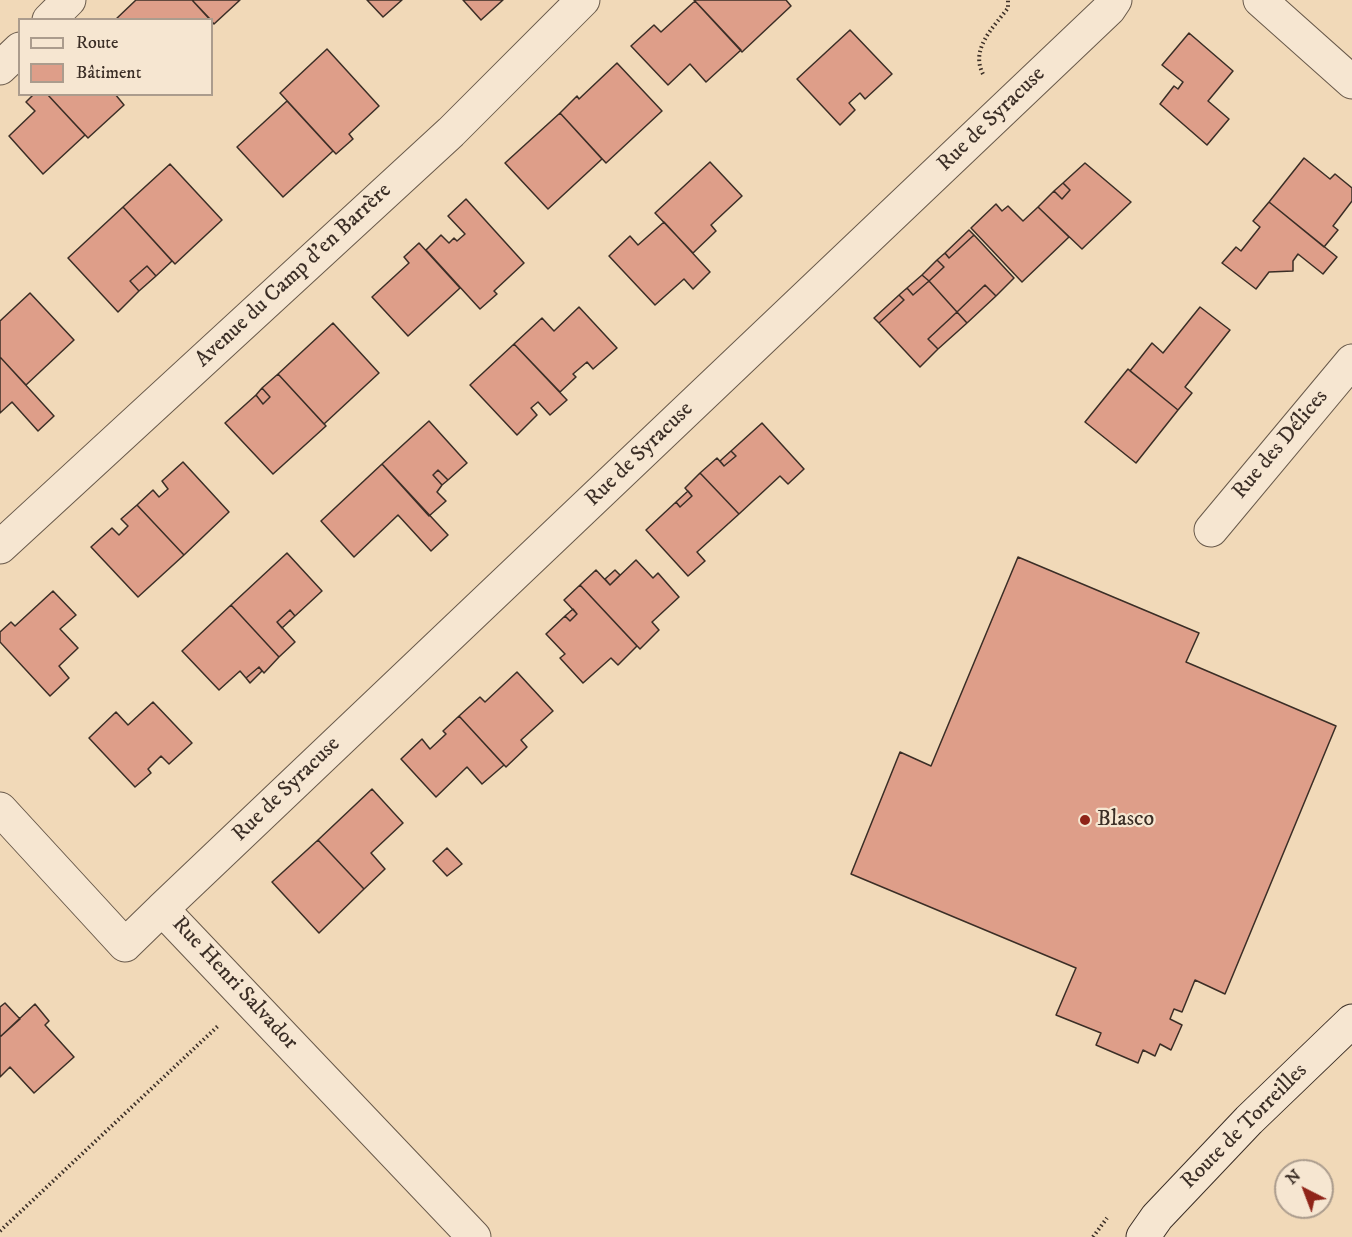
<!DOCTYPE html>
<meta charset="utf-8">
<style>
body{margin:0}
#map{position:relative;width:1352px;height:1237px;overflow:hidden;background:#f1d9b8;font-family:"IM FELL DW Pica",serif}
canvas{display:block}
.legend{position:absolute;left:18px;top:18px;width:195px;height:78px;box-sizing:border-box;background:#f6e6d1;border:2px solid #ab9c8d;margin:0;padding:8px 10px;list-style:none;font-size:18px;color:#3b2e26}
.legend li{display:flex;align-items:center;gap:12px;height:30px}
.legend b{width:30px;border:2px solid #ab9c8d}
.north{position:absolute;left:1274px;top:1159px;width:60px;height:60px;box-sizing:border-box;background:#f6e6d1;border:2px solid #ab9c8d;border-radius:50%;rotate:318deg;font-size:16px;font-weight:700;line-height:24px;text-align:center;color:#3b2e26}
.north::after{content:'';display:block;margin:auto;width:21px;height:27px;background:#8f2418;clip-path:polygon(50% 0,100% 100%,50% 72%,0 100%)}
</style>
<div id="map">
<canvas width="1352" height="1237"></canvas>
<ul class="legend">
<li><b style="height:8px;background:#f6e6d1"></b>Route</li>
<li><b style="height:16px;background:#de9e89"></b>Bâtiment</li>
</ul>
<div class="north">N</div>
</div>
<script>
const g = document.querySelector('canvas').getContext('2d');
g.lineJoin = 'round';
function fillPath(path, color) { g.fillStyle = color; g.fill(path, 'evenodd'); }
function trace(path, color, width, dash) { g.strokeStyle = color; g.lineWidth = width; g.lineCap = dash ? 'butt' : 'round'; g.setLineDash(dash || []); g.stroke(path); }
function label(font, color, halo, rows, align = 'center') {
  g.font = font + ' "IM FELL DW Pica",serif'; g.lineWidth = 4.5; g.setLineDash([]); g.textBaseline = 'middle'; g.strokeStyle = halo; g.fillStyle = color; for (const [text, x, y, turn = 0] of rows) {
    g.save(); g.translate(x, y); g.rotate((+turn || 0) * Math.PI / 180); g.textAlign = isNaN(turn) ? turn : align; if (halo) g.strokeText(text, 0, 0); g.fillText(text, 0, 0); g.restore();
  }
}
const building = new Path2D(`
 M136,0h56l18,19 -95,1z
 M192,0h48l-26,24z
 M367,0h35l-19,17z
 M463,0h40l-22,20z
 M694,0h92l5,6 -49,46z
 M695,1l46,49 -35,32 -16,-18 -22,21 -37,-39 23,-21 7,7z
 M850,30l42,44 -27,25 -5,-6 -11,10 6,7 -15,15 -43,-46z
 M1189,33l44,38 -25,30 21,18 -22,26 -47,-41 14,-18 4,3 5,-7 -21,-17z
 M327,49l52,57 -30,28 4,5 -17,15 -56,-61z
 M617,63l45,48 -56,52 -46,-50 17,-17 2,3z
 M34,94h13l38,41 -42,39 -34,-38 26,-25 -9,-9z
 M47,94h68l9,11 -36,33z
 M287,101l46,50 -50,46 -46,-50z
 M560,113l42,46 -54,50 -43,-46z
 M1304,158l26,21 5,-5 17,14v13l-19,25 5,4 -14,17 -55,-45z
 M710,162l32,34 -31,29 5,6 -23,22 -38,-40z
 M1085,163l46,39 -49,47 -44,-42 16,-16 8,8 8,-9 -7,-7z
 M170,164l52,56 -47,44 -52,-57z
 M1063,183l7,7 -8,9 -8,-8z
 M466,199l58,64 -30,28 3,3 -17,15 -54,-59 15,-15 8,8 5,-5 3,3 8,-7 -17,-18z
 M1269,202l68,55 -14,17 -25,-20 -5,7v10l-24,1 -13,17 -34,-26 14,-16 5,4 19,-24 -7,-6z
 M996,204l6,7 6,-5 15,15 15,-14 31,30 -47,45 -51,-54z
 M123,207l49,54 -16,15 -9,-10 -17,15 9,10 -21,21 -50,-54z
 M664,222l46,50 -17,17 -9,-10 -29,26 -46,-49 21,-20 8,9z
 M969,230l5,5 -25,23 -4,-5z
 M974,235l40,43 -18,18 -11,-11 -28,27 -28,-31 15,-14 -7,-7 8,-7 4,5z
 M419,243l41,45 -52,48 -36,-39 37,-34 -5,-6z
 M937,260l7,7 -15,14 -7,-6z
 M147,266l9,10 -17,15 -9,-10z
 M922,275l7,6 -16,14 -6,-7z
 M929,281l28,31 -29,27 10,10 -18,18 -41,-44 25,-23 -5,-5 8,-7 6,7z
 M985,285l11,11 -29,27 -10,-11z
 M30,293l44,47 -48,45 -26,-28v-36z
 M899,295l5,5 -25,23 -5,-5z
 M579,307l38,41 -24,21 -6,-7 -14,12 3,3 -16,15 -46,-48 28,-26 12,13z
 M1200,307l30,23 -45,57 7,6 -14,17 -48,-39 22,-28 11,10z
 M957,312l10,11 -29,26 -10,-10z
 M333,323l46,50 -55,51 -46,-50z
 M514,344l53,56 -17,15 -12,-13 -7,6 6,7 -20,20 -47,-50z
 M0,357l54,59 -16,15 -26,-29 -12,11z
 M1128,369l50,41 -42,53 -51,-41z
 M278,374l48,52 -53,48 -48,-51 31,-28 7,9 7,-7 -8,-9z
 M262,388l8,9 -7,7 -7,-9z
 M429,421l38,42 -19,17 -10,-10 -5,5 9,10 -5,7 9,9 -17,15 -47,-52z
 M762,423l42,46 -16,15 -8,-8 -41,38 -39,-41 17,-15 7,8 12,-10 -5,-5z
 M731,451l5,5 -12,10 -4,-5z
 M183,462l46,50 -45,43 -47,-50 16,-15 6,7 9,-8 -6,-8z
 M382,464l66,71 -17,16 -33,-36 -44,42 -33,-36z
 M438,470l10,10 -6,5 -9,-10z
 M700,473l39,41 -42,38 8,9 -17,15 -42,-46 30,-28 4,5 12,-11 -7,-8z
 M688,491l4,5 -12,11 -4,-5z
 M137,505l47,50 -46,42 -47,-50 21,-19 7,7 9,-9 -7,-7z
 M287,553l35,38 -27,25 -5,-6 -13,12 18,20 -16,15 -48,-52z
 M1018,557l181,76 -13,29 150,64 -111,268 -30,-14 -13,32 -8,-3 -4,10 12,6 -11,25 -11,-6 -5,12 -12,-6 -5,13 -42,-18 5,-12 -45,-18 20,-47 -225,-94 49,-122 31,14z
 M636,560l17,18 5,-5 21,24 -27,25 7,8 -19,19 -60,-64 16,-15 14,15z
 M615,570l5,5 -10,10 -5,-6z
 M580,585l57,61 -19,19 -7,-7 -28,25 -23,-25 5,-4 -19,-20 19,-18 5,5 7,-7 -13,-14z
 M53,591l23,24 -16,14 18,19 -19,18 10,12 -19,18 -50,-54v-10l11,-10 4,4z
 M231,605l48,52 -15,16 -5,-6 -13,11 -6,-7 -21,19 -37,-39z
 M573,609l4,5 -7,7 -5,-5z
 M290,610l5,6 -13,12 -5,-6z
 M259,667l3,4 -12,12 -4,-5z
 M517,672l36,39 -32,29 6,7 -21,20 -47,-51 21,-19 5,5z
 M153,702l39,41 -23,21 -8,-8 -13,13 3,4 -16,14 -46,-49 27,-26 12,13z
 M459,716l45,49 -22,19 -15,-17 -31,30 -35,-38 21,-20 8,10 16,-15 -3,-3z
 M372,789l31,34 -32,30 14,16 -21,20 -46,-49z
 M318,840l46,49 -45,44 -47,-51z
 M447,848l15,16 -15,12 -14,-15z
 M5,1003l15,16 -20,18v-30z
 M35,1004l14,17 -4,4 29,32 -40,36 -24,-26 -10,10v-40z`);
fillPath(building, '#de9e89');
trace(building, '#3b2e26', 1.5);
const minor = new Path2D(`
 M1260,0l92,82
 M49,20l20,-20
 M0,68l20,-19
 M1211,530l141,-169
 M0,547l451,-415 132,-132
 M0,809l125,136 37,-36 312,328
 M162,909l947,-900 6,-9`);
const secondary = new Path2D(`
 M1143,1237l14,-20 92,-97 103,-99`);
trace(minor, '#68594a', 35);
trace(secondary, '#3b2e26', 35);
trace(new Path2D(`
 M983,74c-13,-25 10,-46 25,-66v-8
 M0,1231l218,-205
 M1093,1237l14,-19`), '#3b2e26', 4, [1.5, 3]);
trace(minor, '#f6e6d1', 33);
trace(secondary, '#f6e6d1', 33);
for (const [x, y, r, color] of [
 [1085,820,6,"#8f2418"]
]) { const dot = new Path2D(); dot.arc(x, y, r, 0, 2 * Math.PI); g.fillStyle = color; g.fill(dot); trace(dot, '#f6e6d1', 2); }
label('22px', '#3b2e26', '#f6e6d1', [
 ["Rue de Syracuse",992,120,-44],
 ["Avenue du Camp d'en Barrère",294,276,-43],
 ["Rue des Délices",1281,445,-50],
 ["Rue de Syracuse",640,455,-44],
 ["Rue de Syracuse",287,790,-44],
 ["Rue Henri Salvador",234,984,47],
 ["Route de Torreilles",1245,1127,-45]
]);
label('22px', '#3b2e26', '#f6e6d1', [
 ["Blasco",1097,820]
], 'left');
</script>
